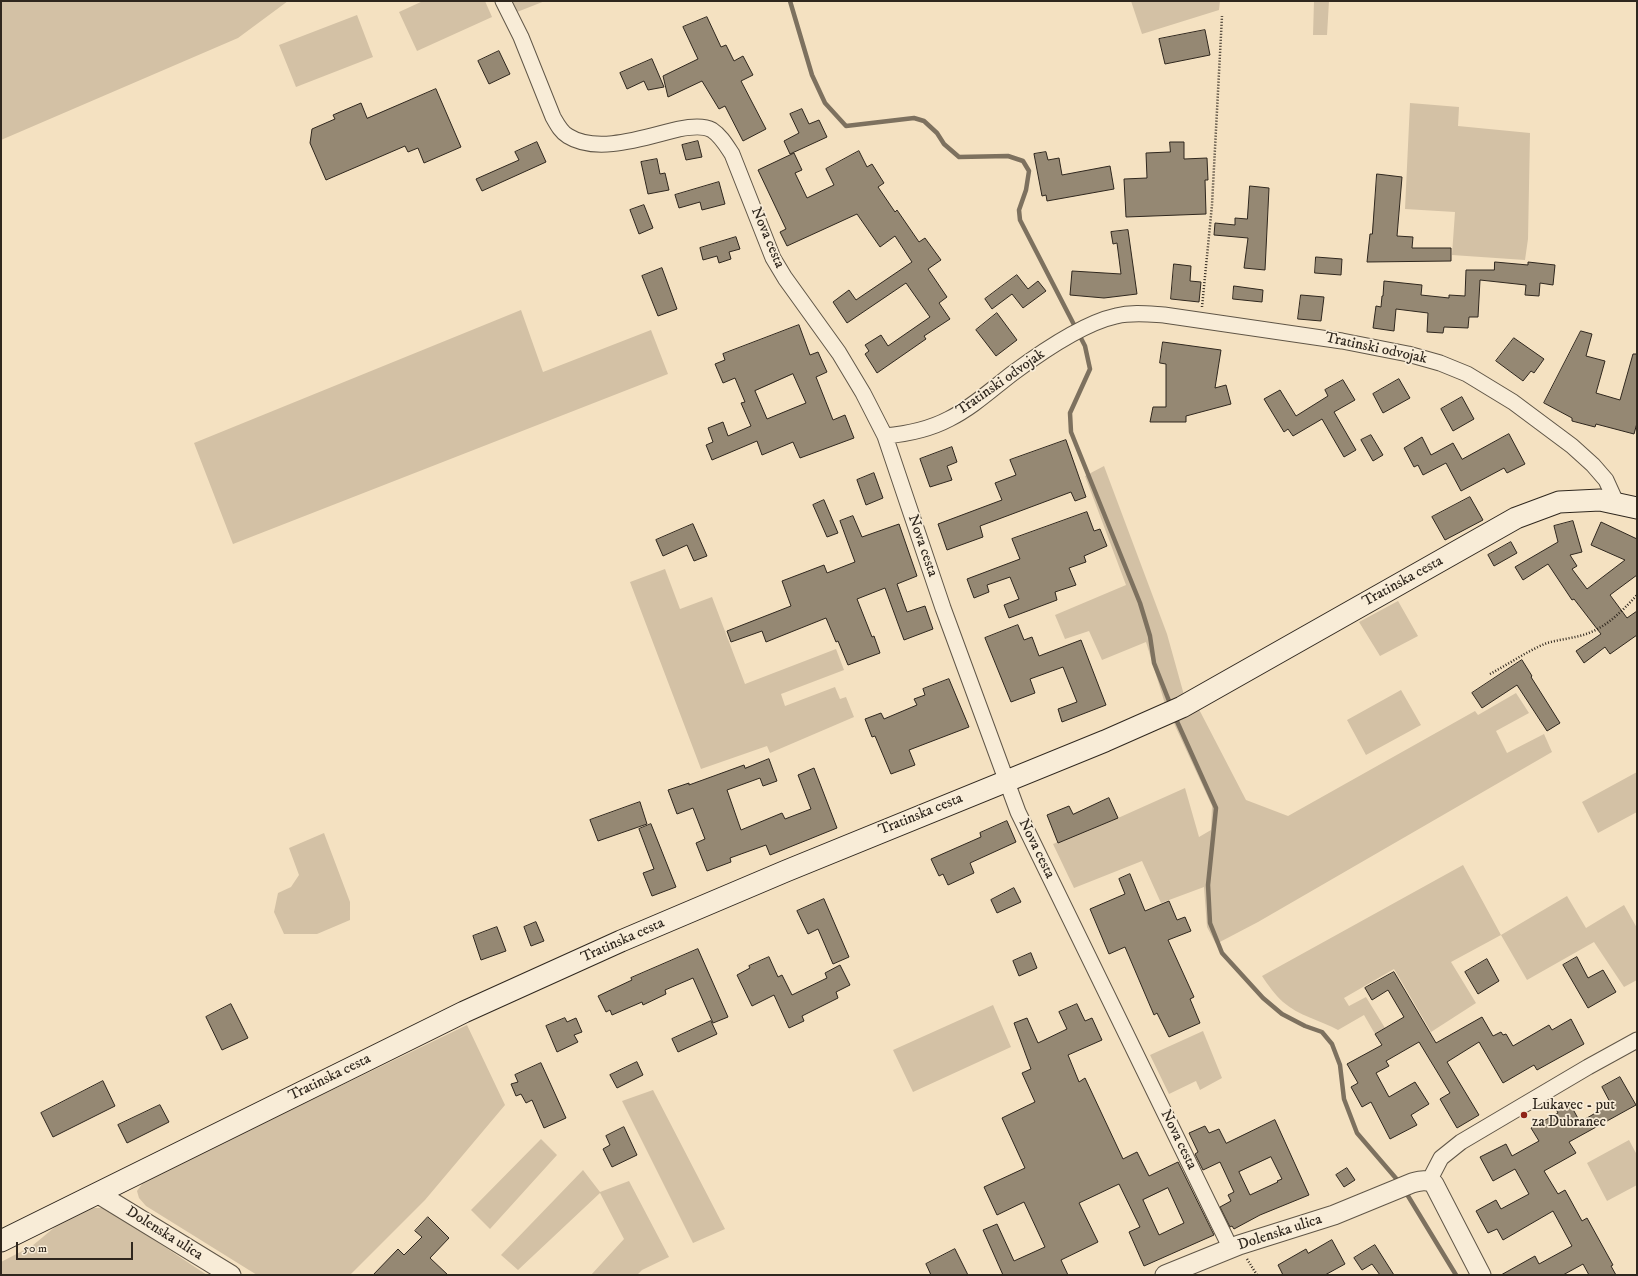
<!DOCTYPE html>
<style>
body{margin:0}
#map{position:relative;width:1638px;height:1276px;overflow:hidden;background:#f4e1c1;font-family:"IM FELL DW Pica",serif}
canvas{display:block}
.frame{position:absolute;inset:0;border:2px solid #2f271e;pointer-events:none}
.scale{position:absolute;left:16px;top:1242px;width:117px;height:18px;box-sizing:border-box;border:2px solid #2f271e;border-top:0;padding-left:5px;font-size:12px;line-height:14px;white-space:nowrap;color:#2f271e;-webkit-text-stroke:3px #f8ecd7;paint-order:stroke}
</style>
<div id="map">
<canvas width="1638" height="1276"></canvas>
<div class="frame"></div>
<div class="scale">50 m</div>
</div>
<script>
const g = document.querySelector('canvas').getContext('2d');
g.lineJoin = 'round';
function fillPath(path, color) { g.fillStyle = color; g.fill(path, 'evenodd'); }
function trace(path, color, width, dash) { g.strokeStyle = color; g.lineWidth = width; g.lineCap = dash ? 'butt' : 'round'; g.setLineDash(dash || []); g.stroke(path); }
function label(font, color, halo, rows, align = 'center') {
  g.font = font + ' "IM FELL DW Pica",serif'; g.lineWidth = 3.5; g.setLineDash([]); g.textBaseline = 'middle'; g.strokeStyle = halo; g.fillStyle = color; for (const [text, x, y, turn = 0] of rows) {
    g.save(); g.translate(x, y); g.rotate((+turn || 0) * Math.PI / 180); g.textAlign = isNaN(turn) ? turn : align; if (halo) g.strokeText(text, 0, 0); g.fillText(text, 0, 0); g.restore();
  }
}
fillPath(new Path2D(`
 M1,1h287l-50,37 -237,102z
 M423,1h62l7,16 -75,34 -18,-39z
 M510,1h35l-28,11z
 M1131,1h89l-1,9 -77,24z
 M1314,1h15l-2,34h-14z
 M357,15l16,42 -77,30 -17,-42z
 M1410,103l49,4 -1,19 72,7 -2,106 -3,21 -73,-5 3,-43 -50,-3z
 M521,310l22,62 108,-42 17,44 -435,170 -39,-101z
 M1104,466l63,168 17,61 6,-3 56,108 42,16 187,-105 3,4 38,-22 13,20 -33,18 11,22 37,-19 8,18 -294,170 -42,22 -9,-17 -3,-40 -43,16 -19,-42 -68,27 -21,-44 65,-26 67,-30 14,49 12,-7 1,-24 -47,-102 -19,-62 -44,18 -13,-29 -24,8 -10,-24 71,-30 -41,-109z
 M665,569l15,40 32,-12 33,87 91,-35 8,21 -63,24 4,12 50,-19 5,12 6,-2 8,20 -84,36 -3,-7 -66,23 -71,-187z
 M1398,601l20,35 -38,20 -21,-34z
 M1401,690l20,35 -55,30 -19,-35z
 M1637,772v40l-39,21 -16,-31z
 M324,833l26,69v18l-33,14h-33l-10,-22 4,-19 13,-6 8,-12 -10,-27z
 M1463,865l38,70 66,-39 19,32 38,-23 13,23v52l-13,7 -30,-45 -67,38 -26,-45 -50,27 25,41 -45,29 -37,-63 -50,29 5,8 17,-9 19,31 -10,6 -11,-19 -26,15c-18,-10 -39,-14 -55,-28 -8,-7 -15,-17 -21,-26z
 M993,1005l18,42 -98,45 -20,-42z
 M467,1025l38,80 -80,95 -75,75h-93l-111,-69 -7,-8 -2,-7 5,-7 20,-12z
 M1203,1031l19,47 -22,12 -4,-9 -27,13 -19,-39z
 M653,1090l72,139 -32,14 -71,-142z
 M541,1139l16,16 -67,74 -19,-19z
 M1629,1140l8,15v30l-30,16 -20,-38z
 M583,1170l17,22 29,-11 40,76 -27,13 -5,5h-46l33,-36 -24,-46 -82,77 -17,-15z
 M85,1208h17l22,12 83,55h-206v-13l31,-16 29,-24z`), '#d3c1a5');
trace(new Path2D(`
 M790,1l22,74 13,28 21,23 68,-8 10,3 13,12 7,11 15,13 49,-1 15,5 6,10 -3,19 -7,20 1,10 65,126 5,23 -20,44 1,19 69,171 10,33 4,27 17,43
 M1175,717l41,91 -8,77 2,38 12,30 41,45 19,16 23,12 17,6 10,12 8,21 4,34 13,34 43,50
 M1405,1191l51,84`), '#7d715f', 4.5);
const building = new Path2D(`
 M707,17l14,30 5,-2 8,16 9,-5 10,19 -12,6 25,48 -23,12 -18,-35 -6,3 -17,-28 -34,16 -5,-21 35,-17 -15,-32z
 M1205,30l5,25 -45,9 -6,-25z
 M499,51l11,23 -21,10 -11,-23z
 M652,59l12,28 -16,3 -4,-9 -17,8 -7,-16z
 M436,89l25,58 -37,16 -6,-15 -10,4 -3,-6 -79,34 -16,-37 2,-14 23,-10 -2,-4 28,-12 6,15z
 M802,109l7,15 10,-4 8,17 -37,17 -6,-13 15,-8 -9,-19z
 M698,141l4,16 -16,3 -4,-15z
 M537,142l9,20 -64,29 -6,-12 43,-19 -4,-8z
 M1170,142h14v17l23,-1 1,22h-3l1,34 -80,3 -2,-38 23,-1 -1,-25 24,-1z
 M859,151l8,16 5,-3 12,19 -6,4 17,25 2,-2 22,32 6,-4 16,22 -13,9 19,28 -8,6 11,16 -26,17 2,3 -49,34 -12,-19 4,-3 -4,-6 16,-10 7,11 42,-29 -24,-34 -59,40 -14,-21 16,-12 7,10 56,-38 -17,-26 -15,11 -23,-33 -70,32 -7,-14 6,-3 -28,-59 36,-17 8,17 -7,3 12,25 27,-13 -8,-16z
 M1046,152l2,8 11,-2 3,17 48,-9 4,23 -67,12 -1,-6 -4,1 -8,-42z
 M657,159l3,15 5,-1 4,17 -21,4 -7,-32z
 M1377,174l25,3 -5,59 16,1 -1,11h39v13l-84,1 3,-28h2z
 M719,182l6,22 -23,6 -2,-8 -21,6 -4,-13z
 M1250,186l19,2 -4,82 -21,-2 4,-30 -34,-3 1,-12 20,2v-7l12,1z
 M644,205l9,23 -14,6 -9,-24z
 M1128,230l9,64 -33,4 -34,-3 2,-24 49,3 -4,-31 -4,1 -2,-12z
 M736,237l4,12 -11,3 2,7 -12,4 -2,-7 -14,4 -3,-12z
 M1316,257l26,2 -1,16 -26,-2z
 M1495,262l33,3v-3l27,3 -2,20 -13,-2 -1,13 -14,-1 1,-10 -46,-5 -2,37h-9l-1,11 -24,-1 -1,6 -16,-1 1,-19 -32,-4 -2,22 -21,-3 3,-22 5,1 1,-11h1l1,-15 38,4 -1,10 28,3v-3l16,1 1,-26h28z
 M1174,264l17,2 -1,15 11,1 -2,20 -28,-3z
 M662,268l15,41 -19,7 -16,-40z
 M1017,275l11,14 10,-8 8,10 -23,17 -11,-14 -20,15 -7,-10z
 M1234,286l29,4 -1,12 -29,-3z
 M1301,295l23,2 -3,24 -23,-2z
 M997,313l20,27 -21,16 -20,-26z
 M799,325l11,30 8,-3 9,20 -11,5 17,43 12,-5 9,23 -54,20 -7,-16 -31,13 -5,-14 -45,19 -6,-15 7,-3 -5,-14 15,-6 5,14 23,-10 -10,-23 4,-1 -10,-24 -12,5 -8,-19 10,-4 -2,-6zM793,374l13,29 -39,16 -12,-28z
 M1581,331l11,3 -6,22 19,5 -9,32 24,7 13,-46h4v69l-3,11 -38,-10 -1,3 -23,-6v-3l-28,-15z
 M1514,338l30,21 -10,14 -3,-2 -8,10 -27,-20z
 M1163,342l58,8 -6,38 11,-3 5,19 -45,12v6h-36l3,-15h13v-43l-6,-1z
 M1399,379l11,19 -27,15 -10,-19z
 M1343,380l12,20 -21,12 22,38 -12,7 -22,-38 -29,17 -5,-7 -4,3 -20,-33 16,-9 16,26 32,-20 -3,-6z
 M1462,397l12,22 -21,12 -12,-22z
 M1509,434l16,30 -18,9 -3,-5 -43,23 -15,-28 -23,12 -5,-10 -4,2 -10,-19 18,-11 9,18 22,-12 9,16z
 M1371,435l12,20 -10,6 -12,-21z
 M1066,440l20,57 -11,4 -4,-9 -91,34 3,11 -36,13 -9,-26 64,-24 -7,-17 21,-8 -6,-15z
 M952,447l5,15 -10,4 5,14 -22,7 -10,-28z
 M874,473l9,25 -17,7 -9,-25z
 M1470,497l13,23 -38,20 -13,-23z
 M824,500l14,33 -11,4 -14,-32z
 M1087,512l7,19 6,-2 7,17 -23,10 2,6 -17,6 7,17 -21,7 2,8 -48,18 -5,-13 15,-6 -9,-22 -23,8 2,7 -15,6 -7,-19 53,-20 -8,-20z
 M853,516l9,21 37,-13 18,52 -20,8 10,28 18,-6 8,23 -29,11 -19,-52 -28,11 15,38 2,-1 6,17 -32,12 -10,-24 -2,1 -10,-24 -60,24 -4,-11 -31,11 -4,-11 64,-25 -9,-25 42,-16 3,8 28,-11 -15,-41z
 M1573,521l9,31 -12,3 7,11 -5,3 15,20 38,-29 -34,-15 10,-23 36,17v36l-27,20 17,23 10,-7v24l-27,19 -5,-7 -21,16 -8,-12 25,-17 -27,-35 -2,1 -24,-36 -25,16 -8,-13 43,-25 -4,-16z
 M693,524l14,32 -13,5 -7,-16 -24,11 -7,-16z
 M1511,542l6,11 -23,13 -6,-11z
 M1018,625l6,15 8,-3 7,19 42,-16 25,65 -44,17 -4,-13 19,-7 -14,-35 -33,12 5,14 -24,9 -26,-64z
 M1522,660l10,16 -1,1 29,46 -13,8 -30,-46 -35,23 -10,-15z
 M949,679l20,48 -60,23 6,15 -24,9 -16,-38 -3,1 -7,-18 16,-6 3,6 33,-14 -3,-6 11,-4 -2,-6z
 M769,759l8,22 -14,5 -3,-8 -33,12 14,40 41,-17 3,6 26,-10 -13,-34 16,-7 23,60 -67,27 -4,-10 -36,13 1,4 -24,9 -11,-28 9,-4 -12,-31 -16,6 -9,-24 21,-7v2l55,-20 1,3z
 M1109,798l9,20 -60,25 -11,-28 22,-9 4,8z
 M640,802l7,22 -49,17 -8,-21z
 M1007,821l9,21 -46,21 4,10 -26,12 -5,-11 -4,2 -8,-17 50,-22 -1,-4z
 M651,824l25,63 -24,9 -9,-23 11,-4 -15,-40z
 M1130,874l15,37 24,-10 8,19 8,-3 6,14 -23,9 26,57 -4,2 10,24 -31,14 -12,-24 -3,2 -29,-68 -16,7 -19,-45 35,-15 -6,-15z
 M1014,888l7,14 -24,11 -6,-13z
 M824,899l25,58 -16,7 -15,-35 -10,5 -11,-23z
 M536,922l8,19 -13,5 -7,-19z
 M497,927l9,24 -25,9 -8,-24z
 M698,949l30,68 -15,6 -20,-45 -28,12 1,4 -23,11 -1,-3 -30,13 -2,-5 -4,2 -8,-16 34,-16 -1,-2z
 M1031,953l6,15 -18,8 -6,-15z
 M769,957l9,20 4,-2 10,20 35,-17 -2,-5 15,-8 10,20 -14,7 2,6 -36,18 2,5 -15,7 -15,-33 -22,11 -15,-31 13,-7 -1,-2z
 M1577,957l11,21 15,-8 13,22 -28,16 -25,-43z
 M1487,959l12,22 -21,13 -13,-22z
 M1394,972l42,71 46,-26 11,19 8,-4 2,3 3,-1 7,12 36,-21 3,5 19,-11 13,25 -47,26 -3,-5 -31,18 -24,-41 -32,20 32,53 -22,13 -17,-29 10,-6 -31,-51 -33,19 3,5 -13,7 13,24 26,-15 14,22 -18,11 6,10 -27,14 -19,-37 -9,5 -11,-20 7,-4 -11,-19 35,-19 -7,-11 29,-17 -16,-27 -16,10 -7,-12z
 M231,1004l17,34 -26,12 -16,-33z
 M1077,1004l8,17 7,-3 10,22 -34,15 11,27 6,-4 38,81 14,-7 12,24 29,-14 36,73 -70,31 -15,-34 11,-5 -21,-43 -40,19 19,39 -37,18 7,15h-65l-20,-45 14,-6 17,37 31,-14 -21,-45 -27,13 -13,-28 41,-19 -23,-50 33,-16 -13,-29 9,-4 -17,-46 13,-5 11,25 29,-14 -8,-17zM1168,1188l16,35 -25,12 -16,-35z
 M565,1018l2,4 9,-4 6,14 -8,3 4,7 -21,10 -11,-26z
 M711,1021l6,13 -39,18 -6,-13z
 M637,1062l6,13 -26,13 -7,-13z
 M541,1063l25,55 -22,10 -12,-28 -6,3 -5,-9 -5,2 -5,-12 7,-2 -3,-7z
 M1620,1077l16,28 -67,37 7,11 -32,18 14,23 7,-4 17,31 5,-3 26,47 -2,1 5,9h-27l-6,-11 -20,11h-62l34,-19 4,8 33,-18 -19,-35 -50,29 -6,-11 -9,4 -12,-22 20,-11 5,9 28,-15 -14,-25 -22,12 -13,-24 26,-13 6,12 27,-15 -8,-13 27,-15 -2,-4 13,-7 11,20 31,-18 -9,-17z
 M103,1081l12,25 -62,31 -12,-24z
 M160,1105l9,17 -42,21 -9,-18z
 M1275,1120l34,75 -49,20 -26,14 -2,-3 -2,1 -10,-20 11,-6 -3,-6 6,-3 -14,-30 -17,8 -8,-16 3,-2 -9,-19 16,-7 4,7 10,-4 7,14zM1271,1157l11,22 -5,2 1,1 -28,13 -11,-23z
 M624,1127l13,28 -25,12 -9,-18 7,-4 -4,-9z
 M1347,1168l8,12 -11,7 -8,-12z
 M428,1217l21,21 -19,20 18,17h-75l25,-26 6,6 18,-18 -7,-6z
 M1332,1240l13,24 -20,11h-42l-5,-10 28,-16 2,4z
 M1375,1245l19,30h-14l-8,-11 -10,6 -8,-12z
 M955,1249l13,26h-37l-5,-11z`);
fillPath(building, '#958873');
trace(building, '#2f271e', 1);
const minor = new Path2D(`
 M503,1l18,36 32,80c4,7 8,15 15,19 30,19 80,0 111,-7 10,-2 24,-4 33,1 9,6 14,15 20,24l41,104 12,20 54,75 24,40 22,43 58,172 75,204 213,437
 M885,436c22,-2 45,-7 64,-17 24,-12 43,-30 64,-46 27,-20 71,-50 103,-57 16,-4 32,-2 48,-1l178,26 66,13 32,9 27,11 46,28 59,44 21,19 13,15 10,22
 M1429,1181l12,-23 20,-16 127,-75 49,-27`);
const tertiary = new Path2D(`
 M97,1193l134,82
 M1165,1275l74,-30 95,-30 78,-32c8,-2 15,-4 22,1l47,91`);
const secondary = new Path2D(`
 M1,1241l463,-229 157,-71 165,-70 319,-130 77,-34 334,-189 43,-16 41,-2 37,8`);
trace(minor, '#605647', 17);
trace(tertiary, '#605647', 21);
trace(secondary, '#2f271e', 23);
trace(new Path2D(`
 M1202,307l10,-102 10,-189
 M1490,674c19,-10 37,-23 57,-31 14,-4 29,-5 42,-10 20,-8 34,-23 48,-38
 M1247,1259l10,16`), '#2f271e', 2.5, [1, 2]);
trace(minor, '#f8ecd7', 15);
trace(tertiary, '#f8ecd7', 19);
trace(secondary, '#f8ecd7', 21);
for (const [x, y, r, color] of [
 [1524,1115,4,"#8f2418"]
]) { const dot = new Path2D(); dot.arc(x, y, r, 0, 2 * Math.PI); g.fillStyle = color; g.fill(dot); trace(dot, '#f8ecd7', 1.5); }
label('15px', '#2f271e', '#f8ecd7', [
 ["Nova cesta",767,238,67],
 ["Tratinski odvojak",1376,349,12],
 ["Tratinski odvojak",1001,383,-35],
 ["Nova cesta",922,546,71],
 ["Tratinska cesta",1403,582,-29],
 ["Tratinska cesta",921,815,-22],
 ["Nova cesta",1036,849,64],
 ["Tratinska cesta",623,941,-24],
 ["Tratinska cesta",330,1078,-26],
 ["Nova cesta",1178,1140,64],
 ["Dolenska ulica",1280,1233,-18],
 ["Dolenska ulica",164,1234,32]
]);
label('15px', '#2f271e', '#f8ecd7', [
 ["Lukavec - put",1532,1106],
 ["za Dubranec",1532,1123]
], 'left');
</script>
